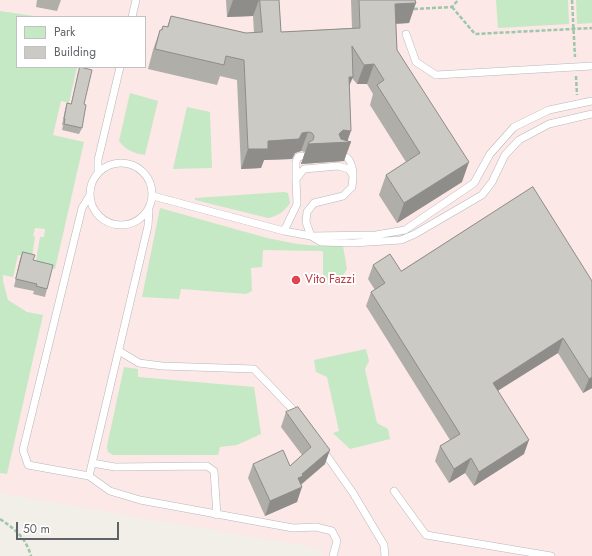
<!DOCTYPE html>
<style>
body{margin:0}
#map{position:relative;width:592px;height:556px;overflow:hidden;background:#f1efe8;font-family:Jost,sans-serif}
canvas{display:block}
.legend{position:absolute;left:16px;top:16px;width:130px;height:52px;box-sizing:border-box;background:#fff;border:1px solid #bfc1c3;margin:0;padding:5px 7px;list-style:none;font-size:12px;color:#5f6368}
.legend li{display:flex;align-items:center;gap:8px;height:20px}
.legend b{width:20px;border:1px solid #bfc1c3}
.scale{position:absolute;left:16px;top:522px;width:103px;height:18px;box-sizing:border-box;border:2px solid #5f6368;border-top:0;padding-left:5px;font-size:12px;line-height:14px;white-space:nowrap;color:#5f6368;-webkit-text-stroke:3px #fff;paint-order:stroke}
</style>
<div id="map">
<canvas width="592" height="556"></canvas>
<ul class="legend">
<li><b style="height:11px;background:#c5e8c5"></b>Park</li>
<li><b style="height:11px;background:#cccac5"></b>Building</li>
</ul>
<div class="scale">50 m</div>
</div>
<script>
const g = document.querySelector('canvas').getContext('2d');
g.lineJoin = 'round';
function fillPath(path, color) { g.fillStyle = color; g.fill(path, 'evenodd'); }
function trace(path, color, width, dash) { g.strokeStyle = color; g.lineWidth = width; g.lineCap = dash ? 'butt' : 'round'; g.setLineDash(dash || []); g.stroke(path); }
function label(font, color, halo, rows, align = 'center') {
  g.font = font + ' Jost,sans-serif'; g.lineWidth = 4; g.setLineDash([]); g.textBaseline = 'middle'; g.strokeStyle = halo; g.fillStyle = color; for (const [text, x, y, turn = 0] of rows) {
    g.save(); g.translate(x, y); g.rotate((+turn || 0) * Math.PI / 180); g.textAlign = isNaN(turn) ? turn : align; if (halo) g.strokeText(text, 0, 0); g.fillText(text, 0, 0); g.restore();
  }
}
fillPath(new Path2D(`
 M0,0h592v556h-270l2,-7 -324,-56zM17,17h128v50h-128z`), '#fce8e6');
fillPath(new Path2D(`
 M496,0h72l1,24 -71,4z
 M576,0h16v23l-15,1z
 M0,11l41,6h-24v50h60l-8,36 -8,-2 -8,34 31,7 -29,127 -20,-3 5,-29h4l1,-8 -10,-1 -2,8h2l-3,22 -14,-3 -5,22 -10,-2v6l5,19 19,12 16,3 -36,159 -7,-1z
 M130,93l28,8 -13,54c-12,-2 -18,-4 -26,-14z
 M187,107l23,5 2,56 -39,1z
 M284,192l4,1 2,10c-6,9 -12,13 -22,15l-73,-18v-2z
 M160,208l107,30 30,6 23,2h23l4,23 -9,15 -15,-5v-28l-60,-1 -1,17 -11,1 1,23 -6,3 -65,-5 -2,10 -37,-2z
 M366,349l3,12 -4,8 12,54 11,6 2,10 -40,10 -17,-16 6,-2 -12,-54 -11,-5 -2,-12z
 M124,367l14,2v8l116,10 7,47 -24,11 -17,2 -2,8h-105l-5,-3 -1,-6z`), '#c5e8c5');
const lane = new Path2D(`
 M132,17l4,-17
 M406,34l10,28 20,13 156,-9
 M338,154c11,1 14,9 15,19
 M90 194a31 31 0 1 1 62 0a31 31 0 1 1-62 0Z
 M98,172v-12l22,-93
 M296,179v-17l2,-5 4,-1
 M90,195l-8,13 -59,242 5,15 61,11 21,15 30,9 153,28 23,-1 16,4 5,10 -4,15
 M153,196l131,35 27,5 65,-1 29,-5 69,-47 16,-29 24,-27 35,-17 43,-9
 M284,231l13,-27 -1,-25 8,-10 34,-3 11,3 4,7 -1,11 -9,9 -29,7 -7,9 -1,10 5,14 10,6 32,1 48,-3 14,-6 67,-39 10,-13 13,-27 14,-15 30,-16 43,-10
 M119,351l20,12 23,3 92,3 45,47
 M322,449l31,44 31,52 1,11
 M92,463l23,4 92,-1 7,5 3,44
 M89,476l59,-250 1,-16
 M394,491l32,44 125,21`);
trace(lane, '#b5b8bc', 8);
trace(new Path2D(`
 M572,0l3,57
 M452,7l23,27 117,-6
 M414,9l38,-2 6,-7
 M576,76l1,19
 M0,519c15,10 26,19 31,37`), '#9cc7a9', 2.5, [4, 2]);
trace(lane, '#fff', 7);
fillPath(new Path2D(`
 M37,0h24l-4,11 -21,-4z
 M226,0h53l2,32 71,-4 -1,-28h64l-6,23 -13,1 1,26 65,132 -65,41 -18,-28 7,-20 20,-13 -36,-57 3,-11 -6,-10h-10l-5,-6 -3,7 -1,56 -4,20 -43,3 4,-12 -4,-1 -6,2 -3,6 -28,1 -3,8 -20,1 -4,-89 -17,-4 -3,9 -69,-16 5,-19 7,-20h1l2,-4 4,1 4,-11 75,17h8l-1,-17 -26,1z
 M80,67l4,37 -2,24 -3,6 -17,-4 1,-5h-1l3,-15 2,-7 4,1 7,-31z
 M533,187l59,201 -9,5 -25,-40 -60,37 26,64 -50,32 -9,-13 -16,10 -14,-22 5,-15 10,-6 -84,-134 5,-14 4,-2 -7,-11 5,-14 28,6z
 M23,252l10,8 14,29 -2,8 -12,-3 1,-3 -20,-4 6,-28z
 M286,412l39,52 -24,21 -4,17 -32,14 -17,-38 5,-14 37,2 12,-11 -21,-28z`), '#afaea9');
fillPath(new Path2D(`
 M233,0h26l-6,16 -26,1z
 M416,3l-7,20 -21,1 7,-20z
 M374,64l-7,20h-10l7,-19z
 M349,77h4l-8,19z
 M343,130l8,1 -4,11h4l-7,19 -43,3 7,-20z
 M308,132l-7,19 -6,2 -3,6 -28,1 -3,8 -20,1 7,-20 20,-8z
 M469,162l-7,20 -65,41 7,-20z
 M563,338l-5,15 -70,44 5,-14z
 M592,377v11l-9,5 6,-14z
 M529,440l-5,14 -50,32 5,-14z
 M330,450l-5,14 -26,22 3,1 -5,15 -32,14 5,-15z
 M471,458l-6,15 -16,10 5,-14z`), '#8f8d8a');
const building = new Path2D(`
 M260,0h19l2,32 79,-4 -1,-28h56l1,3 -21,1 2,46 72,112 -65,41 -18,-28 34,-22 -43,-68 7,-5 -10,-16 -10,1 -12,-19 1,31h-4l2,54 -8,-1 -4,4 2,5 10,3 -43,2 1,-2 4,-2 1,-4 -2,-3 -4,-1 -6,1 -3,6 -31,2v8h-20l-4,-89 -18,-4 -2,9 -69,-16 5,-19h2l1,-4 5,1 3,-11 75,17 16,-1z
 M80,67l12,3 -8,34 2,1 -4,23 -18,-4 1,-5h-1l3,-16 4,1z
 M533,187l59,94v96l-3,2 -26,-41 -70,45 36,57 -50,32 -8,-14 -17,11 -14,-23 20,-12 -89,-142 14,-9 -12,-18 17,-11 11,17z
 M23,252l12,3 -2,5 20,5 -6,24 -11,-3 1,-2 -21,-5z
 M298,407l32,43 -28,24 1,2 -5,2 4,9 -32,14 -17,-37 30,-14 7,16 21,-19 -25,-35z`);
fillPath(building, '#cccac5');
trace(building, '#8f8d8a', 1);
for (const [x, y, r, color] of [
 [296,280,5,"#e0444e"]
]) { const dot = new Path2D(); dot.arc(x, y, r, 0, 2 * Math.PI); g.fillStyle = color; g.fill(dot); trace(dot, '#fff', 1.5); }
label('12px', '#be3a42', '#fff', [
 ["Vito Fazzi",305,280]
], 'left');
</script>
